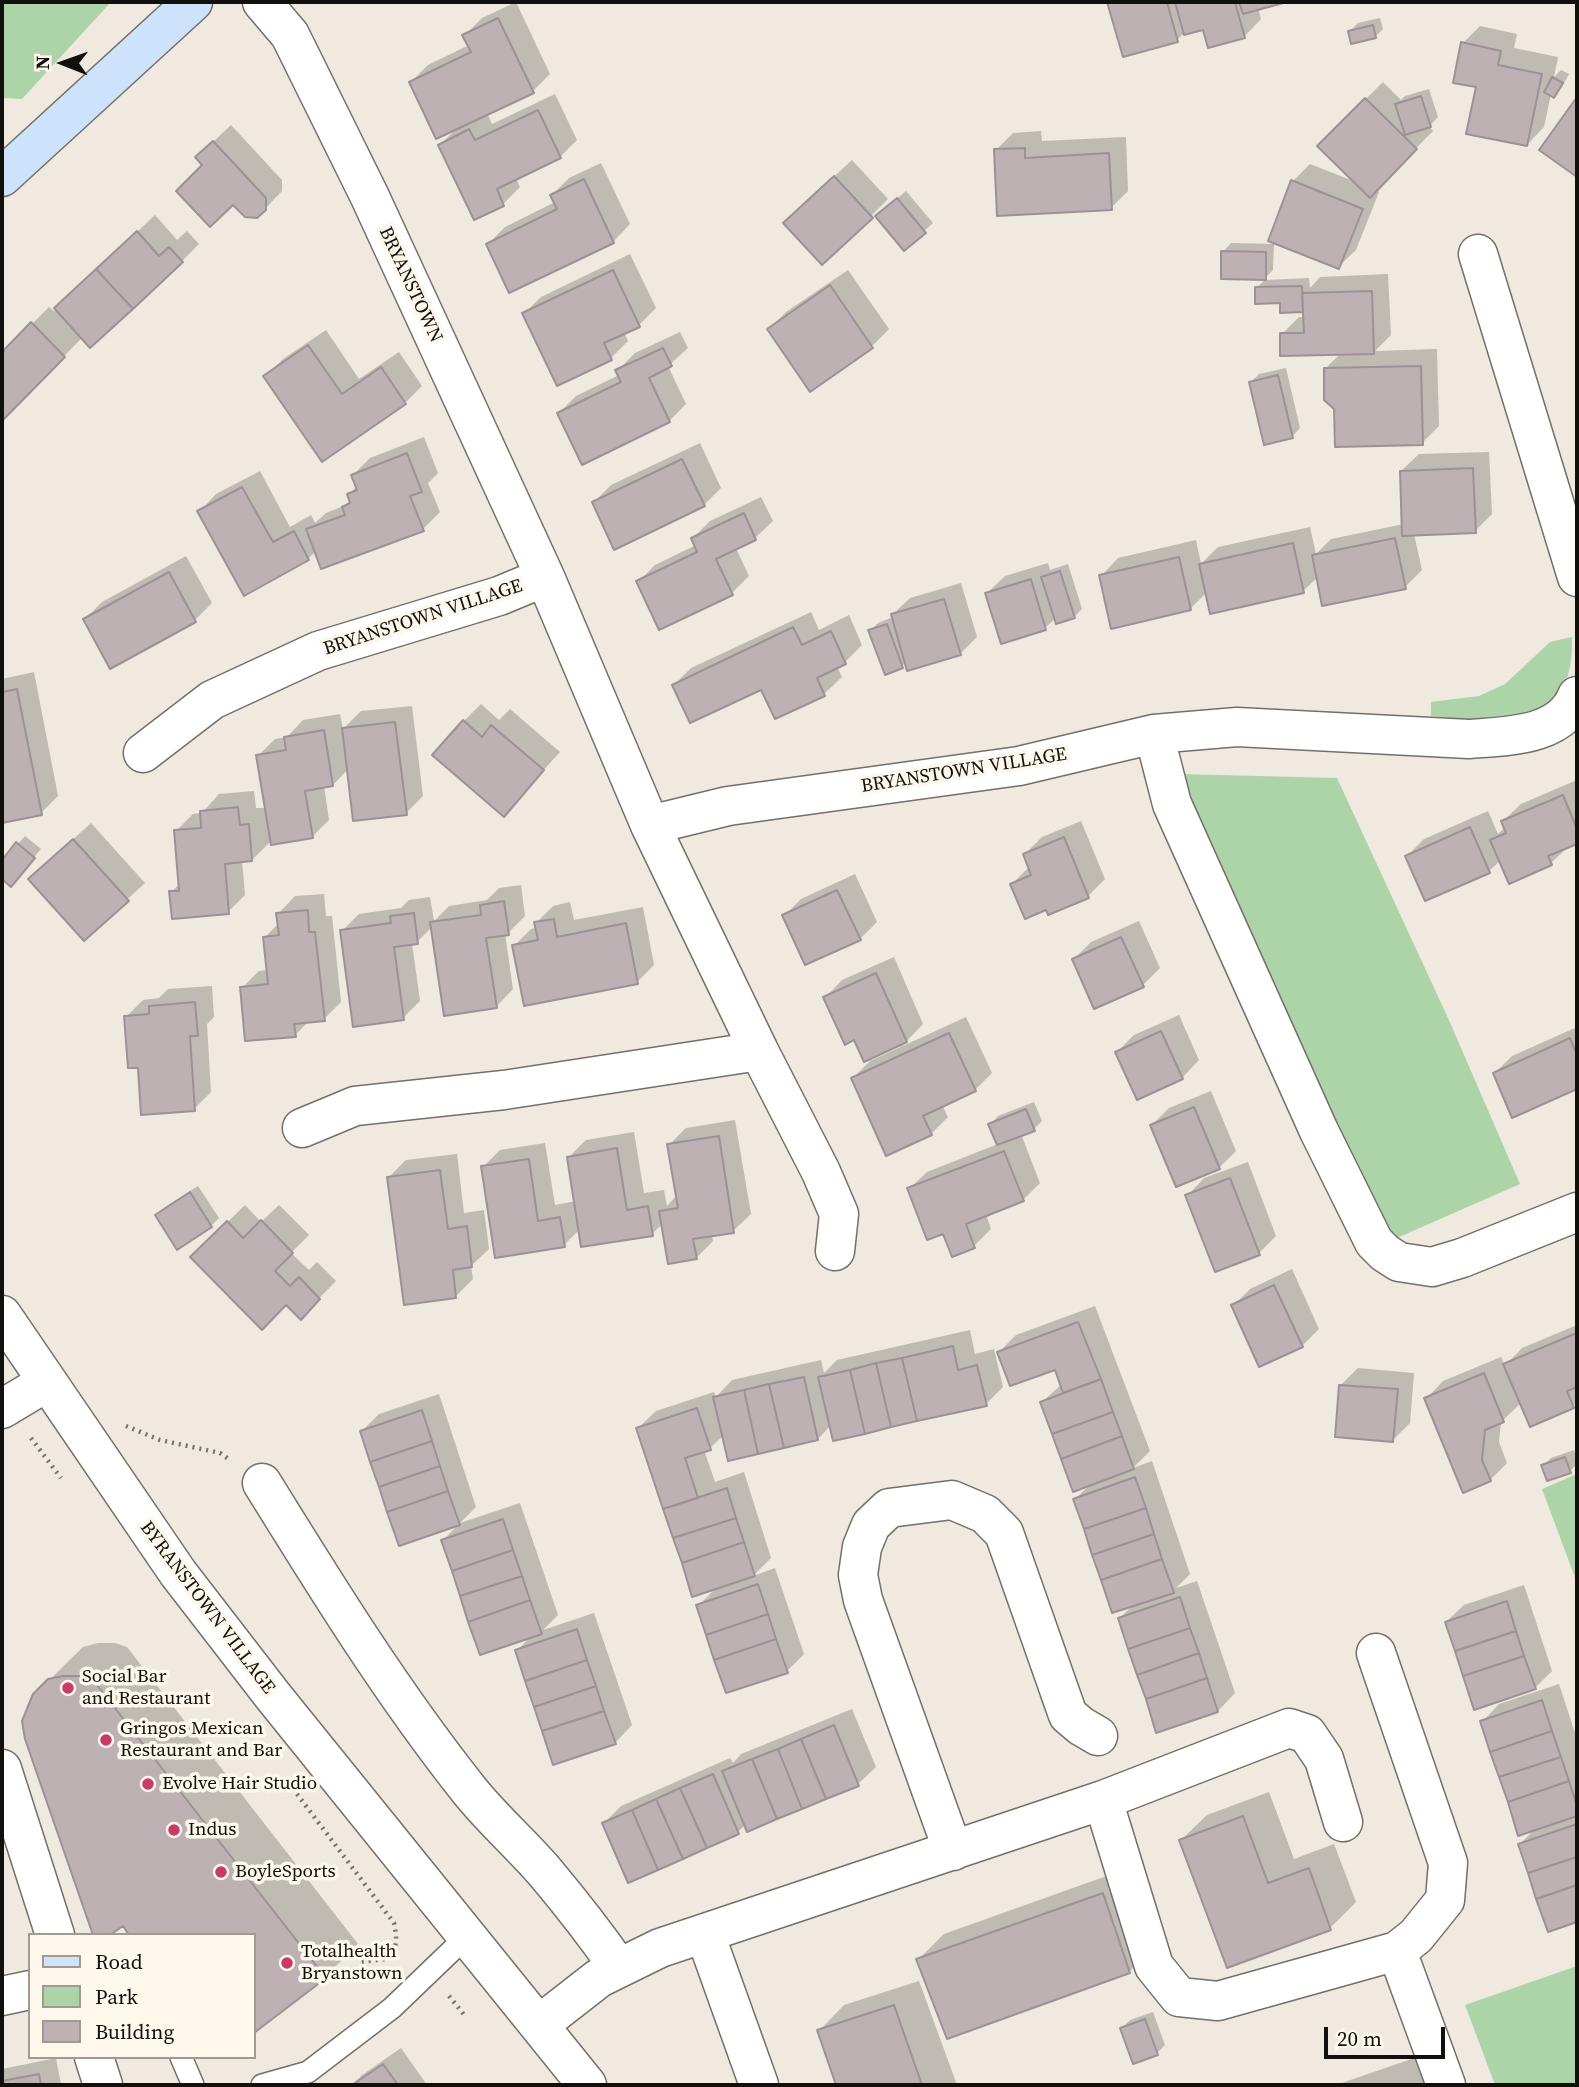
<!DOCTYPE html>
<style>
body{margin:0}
#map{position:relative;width:1579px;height:2087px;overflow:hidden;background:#efe9df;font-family:"Source Serif 4",serif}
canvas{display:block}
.frame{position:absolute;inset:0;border:4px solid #11100c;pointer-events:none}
.legend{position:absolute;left:28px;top:1933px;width:228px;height:126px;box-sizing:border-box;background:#fdf7ec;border:2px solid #9f9b92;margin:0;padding:9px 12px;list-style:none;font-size:21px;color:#11100c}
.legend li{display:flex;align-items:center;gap:14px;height:35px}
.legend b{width:35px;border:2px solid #9f9b92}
.north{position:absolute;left:28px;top:28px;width:70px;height:70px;-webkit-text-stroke:5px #fdf7ec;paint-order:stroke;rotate:271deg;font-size:19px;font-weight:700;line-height:28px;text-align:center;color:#11100c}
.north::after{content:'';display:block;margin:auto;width:24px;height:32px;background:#11100c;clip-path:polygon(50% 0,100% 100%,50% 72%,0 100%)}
.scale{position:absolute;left:1324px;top:2027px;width:121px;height:32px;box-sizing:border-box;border:4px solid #11100c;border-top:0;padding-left:9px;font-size:21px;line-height:24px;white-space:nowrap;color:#11100c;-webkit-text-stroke:5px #fdf7ec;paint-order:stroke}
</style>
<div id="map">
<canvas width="1579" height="2087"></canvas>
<div class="frame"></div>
<ul class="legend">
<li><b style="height:9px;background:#cde2fb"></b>Road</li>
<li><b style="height:19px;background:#add4a9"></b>Park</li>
<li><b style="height:19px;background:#bdb1b4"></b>Building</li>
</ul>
<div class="north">N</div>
<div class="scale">20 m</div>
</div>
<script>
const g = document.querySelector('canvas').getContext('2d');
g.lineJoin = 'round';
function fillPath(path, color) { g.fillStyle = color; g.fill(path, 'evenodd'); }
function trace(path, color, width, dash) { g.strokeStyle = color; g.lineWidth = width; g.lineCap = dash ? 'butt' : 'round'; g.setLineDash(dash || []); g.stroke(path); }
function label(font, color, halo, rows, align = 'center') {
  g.font = font + ' "Source Serif 4",serif'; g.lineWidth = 7; g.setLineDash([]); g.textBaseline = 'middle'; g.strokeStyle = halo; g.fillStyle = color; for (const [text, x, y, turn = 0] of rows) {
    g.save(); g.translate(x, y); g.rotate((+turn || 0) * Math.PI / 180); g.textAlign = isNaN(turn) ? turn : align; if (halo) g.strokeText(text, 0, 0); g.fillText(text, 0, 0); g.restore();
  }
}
fillPath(new Path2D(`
 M2,2h109l-89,97 -20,-1z
 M1572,637c3,97 -71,87 -141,79v-14l48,-6 26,-12 45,-42z
 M1179,774l158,4 111,240 72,166 -123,54 -5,-1 -23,-40z
 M1577,1474v109l-35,-94z
 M1577,1966v119h-82l-30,-80z`), '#add4a9');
fillPath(new Path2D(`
 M516,2l34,72 -17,17 -46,22 5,11 63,-30 22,46 -17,17 -44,21 4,9 -17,17 -28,14 -35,-73 17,-17 -46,-46 17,-17 41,-20 -4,-10 17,-17z
 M1109,2h171l-22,6 3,11 -17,18 -40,-9 -20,5 -7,7 -53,15z
 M1380,18l3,11 -8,8 -25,-6 8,-8z
 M1480,26l37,8 -3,14 44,9 -4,20 7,-7 8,4 -7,13 -8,8 -3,-1 -7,33 -17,18 -64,-102z
 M1383,82l18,18 4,-4 24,-7 9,28 -9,10 4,4 -58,59 4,2 -23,58 -18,17 -45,-86 17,-17 46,18 -37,-36z
 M231,125l51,55v11l-17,18 -68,-52z
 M1041,131l1,10 84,-4 2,54 -17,17 -115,-58 17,-17z
 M852,160l36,39 -17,17 -69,-10z
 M601,163l29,61 -17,18 -125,2 17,-17 50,-25 -3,-7 17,-17z
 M906,191l27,32 -29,26 -18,-41z
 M155,215l22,25 10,-9 12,13 -17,17 -99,76 -81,81v-64l47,-47 5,4z
 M1231,243l43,1 -1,26 -8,8 -42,-26z
 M630,254l26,54 -17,17 -15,7 4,9 -17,17 -87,-44 17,-17z
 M848,270l41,59 -17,17 -62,43 -41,-60 17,-17z
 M1388,274l3,61 -16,16 62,-2 2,77 -17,17 -86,-35 -11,-39 16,-16 -59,-19 17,-17h5v-7l-48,-22 9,-8 44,-2 1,10 10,-11z
 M326,330l33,49 40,-27 23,34 -17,17 -82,56 -57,-83 17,-17z
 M680,332l8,16 -20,18 18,38 -17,17 -110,-8 17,-17 43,-21 -2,-4 18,-18z
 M1286,368l14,60 -8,9 -41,-55 8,-8z
 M424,437l14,36 -10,10 12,29 -17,17 -107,22 -8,8 -109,-47 17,-18 44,-23 30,56 21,-12 4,8 11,-10 20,-8 5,-5 -2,-6 8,-8 -4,-11 17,-17z
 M700,443l21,45 -17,17 -110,-3 17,-17z
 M1489,452l3,62 -17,17 -61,3 8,36 -17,17 -87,-10 -15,14 -96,1 -16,16 -90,-32 17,-18 78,-18 5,24 17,-17 92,-20 6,27 15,-15 73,-15 -3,-53 18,-17z
 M761,497l12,24 -18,17 -19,10 13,28 -17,17 -72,35 -22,-46 17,-17 41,-20 -3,-7 17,-17z
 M186,556l26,47 -17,17 -84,46 -26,-47 17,-17z
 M1048,563l2,7 18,-6 14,45 -8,8 -18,1 -11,10 -58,-35 18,-17z
 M961,583l16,54 -17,17 -54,8 -4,4 -32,-35 8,-8 15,-6 -1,-2 18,-17z
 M811,612l8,18 30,-15 13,30 -17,17 -8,4 5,11 -18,17 -48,23 -15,-30 -87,-2 17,-17z
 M34,672l24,124 -17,17 -39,8v-142z
 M481,704l18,16 11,-11 50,43 -56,62 -40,-93z
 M412,706l11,90 -17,17 -57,-45 -16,17 -9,1 5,34 -17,17 -40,3 -20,20h-10l3,35 -17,17 -57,-20 10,-9 -5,-52 17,-17 9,-1 17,-19 35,-3 2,17h10l-8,-52 17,-17 12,-2 16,-17 37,-6 3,15 18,-18z
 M1577,780v62l-8,4 -18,17 -50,-3 -12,11 -63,28 -19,-43 17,-17 64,-28 10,23 7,-7 -2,-6 18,-17z
 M1081,821l24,58 -17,17 -39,17 -2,-5 -35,-24 18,-18 -5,-12 17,-17z
 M91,823l54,60 -61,56 -36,-77z
 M25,836l16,13 -30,35 -9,-7v-15z
 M855,874l22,48 -17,17 -76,-23 17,-17z
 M521,885l4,31 -17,17 -3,1 8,55 -17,18 -63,-81 -16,16 -5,1 8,58 -17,17 -61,-87 17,-17 42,-6 8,-8 21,-3 4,24 15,-15 38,-6 12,-12z
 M324,894l2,22h6l9,86 -17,17 -15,2 -14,14 -53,-47 17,-17 9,-1 -3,-33 14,-14 -1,-9 17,-18z
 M570,902l4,18 69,-13 11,58 -17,17 -123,-36 17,-17 6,-1 -1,-5 17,-17z
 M1139,921l21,47 -17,17 -69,-26 17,-17z
 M894,957l29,67 -22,23 -76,-49 17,-18z
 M212,986l2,31 -7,7 4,68 -17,17 -55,-43 -13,-49 17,-17 16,-2 9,-9z
 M1179,1015l20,45 -17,18 -65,-26 17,-17z
 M966,1017l26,56 -17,17 -33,15 6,12 -17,17 -78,-56 17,-17z
 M1577,1027v60l-64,28 -18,-42 17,-17z
 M1211,1091l25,60 -17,17 -67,-43 17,-17z
 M1034,1102l8,19 -8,8 -13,5 19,49 -17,17 -37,14 5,15 -17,17 -30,-14 -35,-43 18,-17 71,-28 -8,-19 8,-9z
 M735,1120l16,94 -18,17 -21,4 1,6 -17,17 -33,-35 -11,11 -72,-5 -16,16 -68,11 -13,-89 17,-17 45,-7 10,62 21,-4 -7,-44 17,-17 48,-8 10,61 20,-3 3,16 10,-11 -8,-50 17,-17z
 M457,1154l7,59 20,-3 5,39 -18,17 2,13 -17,17 -67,-119 17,-17z
 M1248,1162l28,74 -17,17 -72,-57 17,-18z
 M198,1186l21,32 -8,8 -54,-11 8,-8z
 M245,1205l16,17 18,-17 30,30 -18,18 18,17 8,-8 19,19 -35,36 -15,-14 -94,-46z
 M1292,1269l27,60 -17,17 -69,-40 17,-17z
 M1095,1306l55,145 -17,17 19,-7 38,113 -14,14 21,-7 38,112 -17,18 -98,-93 14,-14 -59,-105 16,-15 -49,-82 20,-18 -6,-16 -57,-16 17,-17z
 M1577,1325v77l-4,4 -52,-3 -20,19 -2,20 8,21 -17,17 -64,-81 17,-18 58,-24 4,9 17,-18z
 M970,1330l5,24 19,-5 9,38 -17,17 -155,21 -13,14 -94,-4 -14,13 -6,2 11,32 29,-10 27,86 -18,18 22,-8 29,86 -17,17 -89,-65 19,-19 -79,-159 18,-17 58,-19 2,5 16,-17 89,-20 3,13 13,-13z
 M1358,1368l56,5 -4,50 -17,17 -52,-55z
 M439,1394l37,113 -17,17 -97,-93 17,-17z
 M1574,1450l3,14 -7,7 -27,-5 8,-8z
 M520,1503l38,112 -15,15 51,-17 38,112 -17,18 -98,-92 15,-16 -89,-95 17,-17z
 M1524,1585l28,86 -17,17 -89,-66 18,-17z
 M98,1643h17l12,4 231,297 -33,33 -71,54v-96l-220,-240 49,-48z
 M1559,1684l18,55v182l-28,9 -29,-86 16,-16 -54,-106 17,-18z
 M852,1709l24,58 -18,17 -110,45 -2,-5 -8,8 -134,-9 17,-17 109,-48 3,5 8,-9z
 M1269,1792l25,67 40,-15 22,58 -26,26 -149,-88 26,-25z
 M1129,1868l26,78 -26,26 -211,-12 26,-26z
 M919,1981l38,104h-119l-19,-54 25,-26z
 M1153,2012l12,33 -8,8 -35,-25 8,-8z
 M401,2048l26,37h-75l10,-10z
 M1420,2056l10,29h-94z
 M56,2058l5,27h-59v-16z`), '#0003');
const building = new Path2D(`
 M1107,2h60l11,40 -55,15z
 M1175,2h60l10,36 -37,10 -5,-18 -19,5z
 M1239,2h48l-44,12z
 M498,18l36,75 -98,46 -27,-57 62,-30 -9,-17z
 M1373,25l3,13 -25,6 -3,-13z
 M1461,42l40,9 -3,14 44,9 -15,72 -61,-12 10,-47 -23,-4z
 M1552,77l11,6 -9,15 -10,-6z
 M1421,96l10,31 -26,8 -10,-31z
 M1577,97v80l-38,-27z
 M1365,98l52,51 -47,49 -53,-52z
 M538,110l23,48 -64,31 7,17 -30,14 -36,-75 31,-16 6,11z
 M213,141l53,57v12l-9,8 -12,-1 -12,-12 -23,22 -34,-36 26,-26 -7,-8z
 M1025,148v10l84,-5 3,57 -115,6 -3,-67z
 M834,176l39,42 -51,47 -39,-42z
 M584,179l30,64 -105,50 -23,-49 71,-35 -7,-14z
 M1291,180l72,29 -24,60 -71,-28z
 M897,198l29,35 -22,18 -29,-35z
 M137,231l22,25 10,-9 14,15 -50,47 -37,-40z
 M1221,251l45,1v28l-45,-1z
 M96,269l37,40 -43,39 -36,-40z
 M613,270l27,57 -36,16 8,17 -55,26 -35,-73z
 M830,285l43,63 -63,44 -43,-63z
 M1302,286l1,26 -23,1v-10l-25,1v-17z
 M1372,291l2,63 -94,2v-23h24l-2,-40z
 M31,322l34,35 -63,64v-69z
 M308,345l34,49 39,-27 25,37 -84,58 -59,-86z
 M663,348l9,18 -23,12 21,44 -88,43 -25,-52 64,-31 -6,-12z
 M1421,366l2,79 -88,2 -1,-38 -10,-9v-32z
 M1278,375l15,63 -29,7 -15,-63z
 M407,453l15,39 -12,4 14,35 -103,38 -15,-40 39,-14 -3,-8 8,-4 -3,-9 10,-4 -6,-15z
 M682,459l23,47 -91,44 -22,-48z
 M1473,468l3,65 -74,3 -2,-65z
 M242,487l31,55 21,-11 15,29 -65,36 -47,-85z
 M744,513l12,27 -40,19 17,36 -74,35 -23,-49 61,-29 -6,-14z
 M1395,538l11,51 -84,17 -10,-51z
 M1293,543l11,50 -94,21 -11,-50z
 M1179,557l12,53 -80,19 -12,-54z
 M1060,571l15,47 -19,6 -15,-47z
 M169,572l27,50 -86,47 -27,-50z
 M1031,579l15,51 -45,14 -16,-51z
 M944,599l17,56 -54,16 -16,-57z
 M887,624l16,44 -18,7 -17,-45z
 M793,627l9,18 29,-14 15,33 -29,14 8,18 -50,23 -14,-29 -71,33 -18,-38z
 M17,689l25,126 -40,8v-131z
 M463,720l19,17 9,-12 53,45 -40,47 -72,-62z
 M395,722l12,93 -54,6 -11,-93z
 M324,730l9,56 -28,5 8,47 -42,7 -15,-90 30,-5 -2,-13z
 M1563,795l14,34v15l-29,12 4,9 -43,19 -19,-44 16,-7 -5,-12z
 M238,807l2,18 9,-1 3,37 -27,3 4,50 -57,5 -3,-28h10l-5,-61 27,-2 -1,-17z
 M1470,827l20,46 -65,28 -20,-45z
 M1064,837l25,61 -41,17 -2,-5 -21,9 -15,-35 21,-9 -8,-21z
 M73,839l56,62 -45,40 -56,-62z
 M16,842l19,16 -24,29 -9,-8v-19z
 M837,890l24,50 -56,25 -23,-50z
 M504,901l5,34 -23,3 11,70 -53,8 -14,-94 51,-7 -1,-10z
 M308,910l1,22h6l10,89 -31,3 2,13 -51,4 -5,-54 28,-3 -5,-47 16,-2 -3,-22z
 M414,913l4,31 -24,3 10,73 -51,7 -13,-97 51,-7 -1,-7z
 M554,919l3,18 69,-14 12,61 -114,22 -12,-61 26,-5 -4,-18z
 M1121,937l23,50 -50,22 -22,-50z
 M876,973l31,69 -43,20 -10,-22 -9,5 -22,-48z
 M195,1002l3,34h-8l5,75 -54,4 -3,-47h-10l-4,-52 25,-2v-8z
 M1161,1031l22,48 -46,21 -22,-48z
 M949,1033l27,58 -53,25 9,19 -46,21 -35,-78z
 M1570,1038l7,17v34l-65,29 -19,-45z
 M1194,1107l26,62 -44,18 -26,-62z
 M1026,1109l9,22 -38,14 -9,-21z
 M719,1136l15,97 -41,6 4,20 -29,5 -9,-53 19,-3 -11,-64z
 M617,1148l10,62 21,-4 5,30 -72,11 -14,-90z
 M1004,1151l20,50 -58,23 9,24 -23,9 -9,-23 -16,6 -20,-52z
 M529,1159l9,62 22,-4 5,30 -70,11 -14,-92z
 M440,1170l8,59 19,-3 5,41 -19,3 3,28 -52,7 -17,-128z
 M1230,1178l30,77 -45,17 -30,-77z
 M190,1192l22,35 -35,23 -22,-35z
 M261,1220l32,33 -18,18 15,15 9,-9 21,22 -19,21 -15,-15 -24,25 -72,-73 37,-36 16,17z
 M1274,1285l29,62 -44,20 -28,-62z
 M1078,1322l23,57 -38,14 -8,-23 -45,16 -13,-34z
 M1577,1333v54l-10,4 7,17 -44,19 -27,-63z
 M953,1346l5,24 19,-5 10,41 -70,15 -15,-63z
 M902,1358l15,63 -26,6 -15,-64z
 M876,1363l15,64 -26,7 -15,-64z
 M850,1370l15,64 -32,7 -15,-64z
 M1484,1373l20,49 -19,8 -3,30 9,21 -28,12 -39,-95z
 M804,1377l14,63 -34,8 -15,-64z
 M1101,1379l12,33 -61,22 -12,-32z
 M769,1384l15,64 -26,6 -14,-64z
 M1339,1385l59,4 -5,53 -58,-5z
 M744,1390l14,64 -30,7 -15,-64z
 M697,1408l14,42 -26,8 13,40 -35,11 -27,-81z
 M422,1410l10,31 -62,21 -10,-31z
 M1113,1412l9,24 -61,23 -9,-25z
 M1122,1436l12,33 -61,23 -12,-33z
 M432,1441l8,25 -61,21 -9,-25z
 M1565,1457l6,16 -24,8 -6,-16z
 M440,1466l8,25 -61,21 -8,-25z
 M1135,1477l11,31 -62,21 -11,-30z
 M727,1488l9,30 -63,20 -10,-29z
 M448,1491l12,34 -61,21 -12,-34z
 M1146,1508l8,26 -62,21 -8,-26z
 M736,1518l8,24 -62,21 -9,-25z
 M503,1519l10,31 -61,21 -11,-31z
 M1154,1534l8,25 -61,21 -9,-25z
 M744,1542l11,34 -63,21 -10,-34z
 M513,1550l9,26 -62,20 -8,-25z
 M1162,1559l12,34 -62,20 -11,-33z
 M522,1576l8,24 -62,22 -8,-26z
 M758,1584l10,30 -62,21 -10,-30z
 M1180,1597l10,31 -62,21 -10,-31z
 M530,1600l12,34 -62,21 -12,-33z
 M1507,1601l9,30 -61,20 -10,-29z
 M768,1614l8,25 -62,21 -8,-25z
 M1190,1628l9,25 -62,22 -9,-26z
 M577,1629l10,31 -62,21 -10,-31z
 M1516,1631l8,25 -61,20 -8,-25z
 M776,1639l12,34 -62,20 -12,-33z
 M1199,1653l8,25 -61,21 -9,-24z
 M1524,1656l12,33 -62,21 -11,-34z
 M587,1660l9,26 -62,21 -9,-26z
 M63,1676h18l12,4 233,298 -72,55v-98h-125l-6,-9 -13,9h-17l-68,-196 -3,-18 11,-27 15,-15z
 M1207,1678l11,34 -62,21 -10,-34z
 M596,1686l8,25 -62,20 -8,-24z
 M1542,1700l10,31 -62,21 -10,-31z
 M604,1711l12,33 -63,21 -11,-34z
 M834,1725l25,61 -33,13 -25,-60z
 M1552,1731l9,26 -62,20 -9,-25z
 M801,1739l25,60 -24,10 -24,-60z
 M778,1749l24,60 -25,10 -25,-60z
 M1561,1757l8,24 -61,21 -9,-25z
 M752,1759l25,60 -30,13 -25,-61z
 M713,1774l26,60 -32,14 -27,-60z
 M1569,1781l8,25v10l-59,20 -10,-34z
 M680,1788l27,60 -24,11 -27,-60z
 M656,1799l27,60 -25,11 -26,-60z
 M632,1810l26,60 -30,13 -26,-60z
 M1243,1816l25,67 41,-15 22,62 -104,38 -48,-128z
 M1577,1824v33l-49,16 -10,-29z
 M1577,1857v28l-41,14 -8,-26z
 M1577,1885v37l-29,10 -12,-33z
 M1103,1893l27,80 -183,66 -31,-80z
 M894,2005l28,80h-86l-19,-55z
 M1145,2019l13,36 -25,9 -13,-36z
 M383,2064l15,21h-46z
 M39,2074l2,11h-39v-4z`);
fillPath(building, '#bdb1b4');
trace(building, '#9e9195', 2);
const service = new Path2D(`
 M181,2057l12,28
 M262,2085l46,-13 84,-64 75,-72`);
const minor = new Path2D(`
 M262,2l28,33 80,162 175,380 105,248 109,226 62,121 18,42 -4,37
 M1478,254l99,323
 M1154,734l18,70 147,327 55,111 11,11 14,9 33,5 30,-9 115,-46
 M143,753l69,-53 106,-49 181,-55 46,-19
 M650,825l78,-19 291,-40 135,-32 83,-7 232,12c37,-3 92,-2 108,-43
 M302,1128l53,-22 149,-16 255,-39
 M2,1409l45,-27
 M262,1483c65,105 130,210 207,307 23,29 52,54 76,82 26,31 51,63 74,96
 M2,1769l53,166
 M1103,1800l51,166 25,31 39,4 179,-50 19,-15 29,-36 3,-37 -72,-210
 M953,1851l-90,-251 -5,-25 4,-28 9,-22 18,-17 63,-8 33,14 19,19 64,182 13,11 17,10
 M705,1934l54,151
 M1397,1951l49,134
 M2,1996l28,-6
 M540,2024l59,-46 61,-30 443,-148 186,-72 18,6 17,25 19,63
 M94,2057l9,28`);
const tertiary = new Path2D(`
 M2,1315l176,258 95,123 314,389`);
const secondary = new Path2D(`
 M2,177l191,-175`);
trace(service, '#757067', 24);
trace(minor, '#757067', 41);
trace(tertiary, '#757067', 41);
trace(secondary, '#757067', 41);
trace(new Path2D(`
 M126,1426l34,14 60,13 10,7
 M31,1438l30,40
 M297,1794l97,129c3,15 4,24 -6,36l-30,3
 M449,1996l17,21`), '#75726b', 4.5, [2, 5]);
trace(service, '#fff', 21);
trace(minor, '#fff', 38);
trace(tertiary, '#fff', 38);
trace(secondary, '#cde2fb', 38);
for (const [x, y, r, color] of [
 [68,1688,7,"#c83a68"],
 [106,1740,7,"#c83a68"],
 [148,1784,7,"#c83a68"],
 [174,1830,7,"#c83a68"],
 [221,1872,7,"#c83a68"],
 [287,1963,7,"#c83a68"]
]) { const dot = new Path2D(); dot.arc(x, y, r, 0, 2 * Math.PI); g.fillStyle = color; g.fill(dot); trace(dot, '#fdf7ec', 2.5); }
label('19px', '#11100c', '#fdf7ec', [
 ["BRYANSTOWN",410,285,65],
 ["BRYANSTOWN VILLAGE",423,618,-18],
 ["BRYANSTOWN VILLAGE",964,771,-9],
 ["BYRANSTOWN VILLAGE",207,1608,53]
]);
label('19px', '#11100c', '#fdf7ec', [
 ["Social Bar",82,1677],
 ["and Restaurant",82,1699],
 ["Gringos Mexican",120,1729],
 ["Restaurant and Bar",120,1751],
 ["Evolve Hair Studio",162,1784],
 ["Indus",188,1830],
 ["BoyleSports",235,1872],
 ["Totalhealth",301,1952],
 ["Bryanstown",301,1974]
], 'left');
</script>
